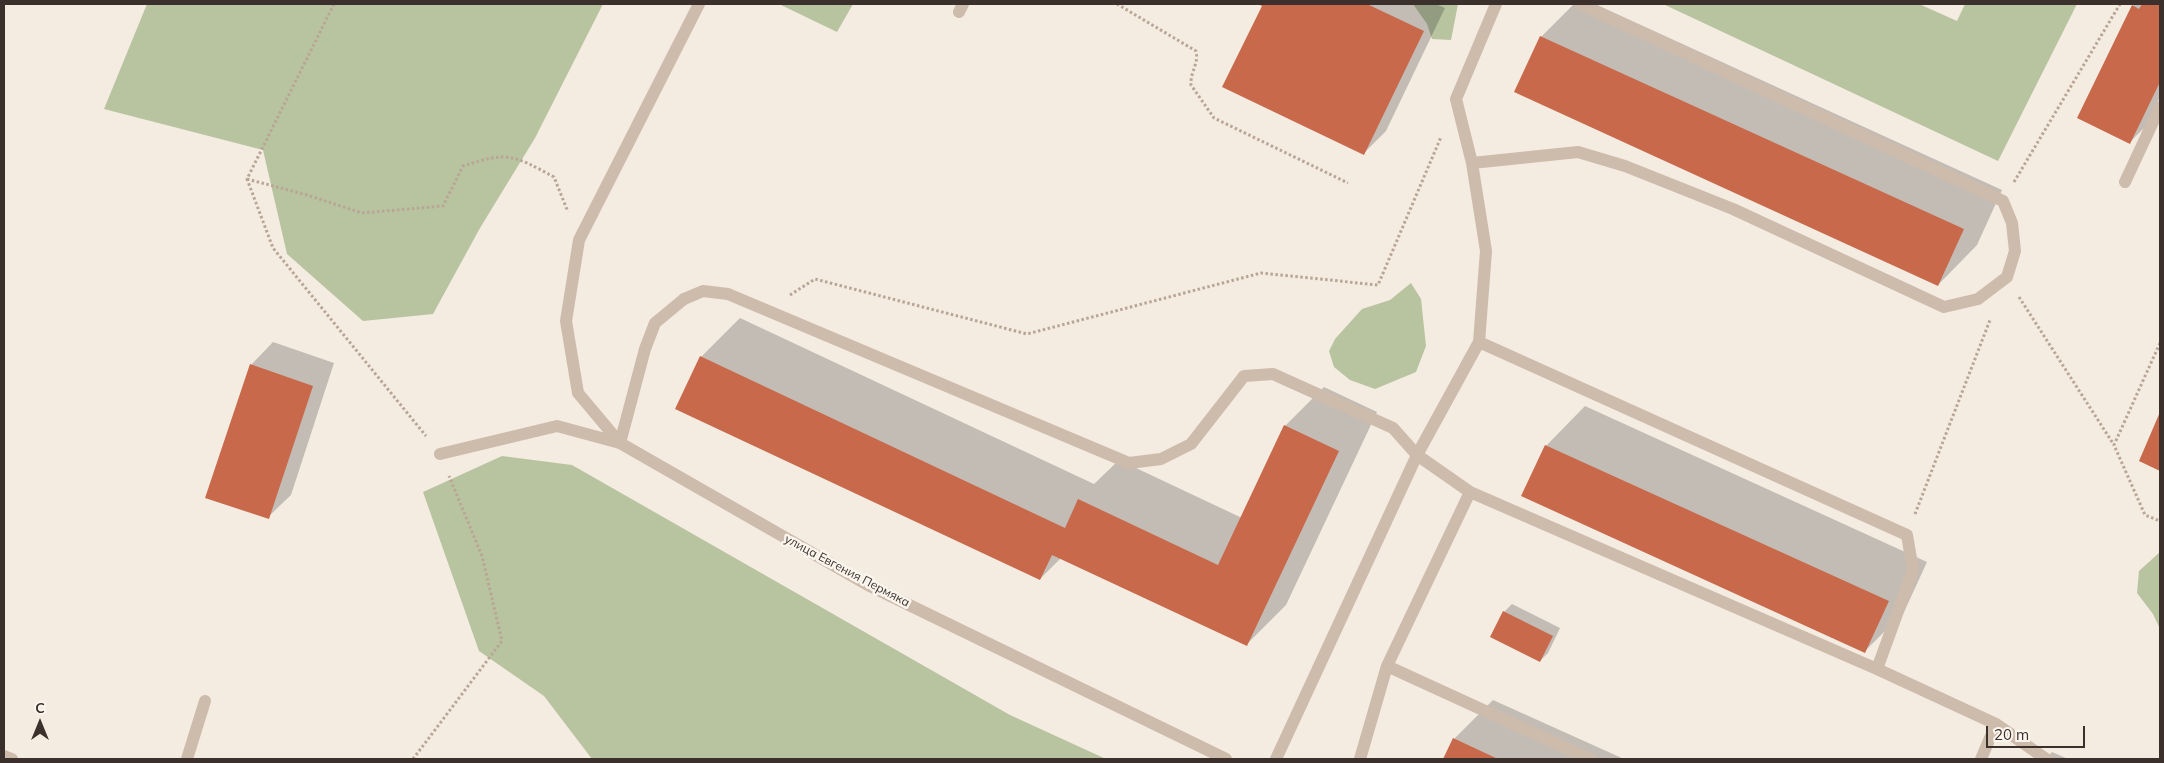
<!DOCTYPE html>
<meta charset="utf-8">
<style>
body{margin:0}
#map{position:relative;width:2164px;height:763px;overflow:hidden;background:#f4ebe1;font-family:Mulish,sans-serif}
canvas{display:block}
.frame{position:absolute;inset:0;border:5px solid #3b302b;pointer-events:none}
.north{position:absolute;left:15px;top:698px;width:50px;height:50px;-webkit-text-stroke:4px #fbf5ee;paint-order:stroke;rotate:0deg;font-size:14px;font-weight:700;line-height:20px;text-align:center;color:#3b302b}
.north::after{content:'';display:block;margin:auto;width:18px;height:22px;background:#3b302b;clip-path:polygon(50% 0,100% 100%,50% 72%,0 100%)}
.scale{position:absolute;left:1986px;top:726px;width:99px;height:22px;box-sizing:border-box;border:2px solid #3b302b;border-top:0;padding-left:6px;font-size:15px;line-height:18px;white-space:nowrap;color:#3b302b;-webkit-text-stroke:4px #fbf5ee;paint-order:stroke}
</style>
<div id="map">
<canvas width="2164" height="763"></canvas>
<div class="frame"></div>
<div class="north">С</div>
<div class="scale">20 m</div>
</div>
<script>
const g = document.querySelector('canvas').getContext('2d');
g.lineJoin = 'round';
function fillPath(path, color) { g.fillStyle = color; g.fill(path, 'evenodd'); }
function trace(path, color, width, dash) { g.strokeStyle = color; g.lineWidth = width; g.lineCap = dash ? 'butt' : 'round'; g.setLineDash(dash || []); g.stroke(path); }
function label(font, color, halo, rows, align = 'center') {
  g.font = font + ' Mulish,sans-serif'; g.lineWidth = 5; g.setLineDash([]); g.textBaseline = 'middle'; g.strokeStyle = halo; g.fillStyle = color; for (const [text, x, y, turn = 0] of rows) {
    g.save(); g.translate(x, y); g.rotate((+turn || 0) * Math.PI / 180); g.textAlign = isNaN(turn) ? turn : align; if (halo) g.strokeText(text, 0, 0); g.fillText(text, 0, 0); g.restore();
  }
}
fillPath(new Path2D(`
 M147,4h456l-68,134 -55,90 -47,86 -70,7 -76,-67 -24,-104 -159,-41z
 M779,4h74l-16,28z
 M1413,4h45l-7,36 -19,-1 -5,-15z
 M1663,4h256l38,17 8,-17h112l-79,157z
 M1411,283l10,16 5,47 -10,26 -41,17 -25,-9 -16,-13 -5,-16 6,-12 27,-30 28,-9z
 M502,456l70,9 438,250 96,44h-514l-48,-63 -65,-45 -56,-159z
 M2160,552v77l-7,-15 -16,-21 2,-22z`), '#b8c4a0');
fillPath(new Path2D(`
 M1261,4h175l9,4 -59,123 -23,23z
 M1574,4h21l407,186 -25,55 -39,40 -397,-248z
 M2135,4h25v93l-14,29 -16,16 3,-136z
 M740,318l354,166 25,-24 123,58 43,-92 39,-39 53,25 -91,193 -40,40 -185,-87 -21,21 -339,-222z
 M273,342l61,21 -43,132 -23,22 -17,-152z
 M1585,406l342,156 -23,50 -39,39 -319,-205z
 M2160,415v54l-19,-8z
 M1512,604l48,24 -12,25 -8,8 -36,-49z
 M1493,700l131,59h-179l9,-20z
 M2052,752l16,7h-23z`), '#0003');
fillPath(new Path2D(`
 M1258,4h109l57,27 -60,124 -142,-68 40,-81z
 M2142,4h18v78l-30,62 -53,-26 55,-113 7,4z
 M1540,36l424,193 -26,57 -424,-194z
 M700,356l365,172 13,-29 140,66 66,-140 55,26 -92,195 -195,-91 -12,25 -365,-171z
 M250,364l63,22 -44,133 -64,-21z
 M2160,412v59l-21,-10z
 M1545,445l344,156 -24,52 -344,-157z
 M1503,611l50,25 -13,26 -50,-25z
 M1453,738l45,21h-55z`), '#c8694b');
trace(new Path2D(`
 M334,4l-87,175 26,69 153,188
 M1117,4l79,47c3,13 -6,21 -5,34l23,33 134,65
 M247,179l60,16 55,18 81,-7 20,-40c46,-15 50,-11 91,11l14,35
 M2014,182l106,-178
 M790,295l25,-16 212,55 234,-61 117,12 63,-148
 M2019,297l95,148
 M2160,343l-46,102 31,70 15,6
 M1915,514l75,-194
 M413,759l89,-118 -20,-85 -33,-80`), '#b9a596', 3, [2.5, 2.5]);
trace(new Path2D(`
 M959,12l4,-8
 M1472,163l106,-11 47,14 108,43 211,98 34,-8 29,-22 8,-26 -3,-28 -9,-22 -423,-197
 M2125,182l35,-75
 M684,299l19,-8 25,3 401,169 32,-4 30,-15 53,-68 29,-2 120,54 24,27 53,37 407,177 119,55 50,35
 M1479,342l428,193 6,35 -36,99
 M620,443l-42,-50 -12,-72 13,-81 120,-236
 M440,454l117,-28 63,17
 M1387,666l203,93
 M4,756l8,3
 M187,759l18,-58
 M1276,759l141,-304 62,-113 7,-91 -14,-88 -16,-64 40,-95
 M1360,759l27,-93 83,-174
 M1981,759l15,-35`), '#cdbbac', 12);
trace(new Path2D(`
 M684,299l-29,24 -10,26 -25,94 248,142 358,174`), '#cdbbac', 12);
label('12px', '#3b302b', '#fbf5ee', [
 ["улица Евгения Пермяка",847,571,28]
]);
</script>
